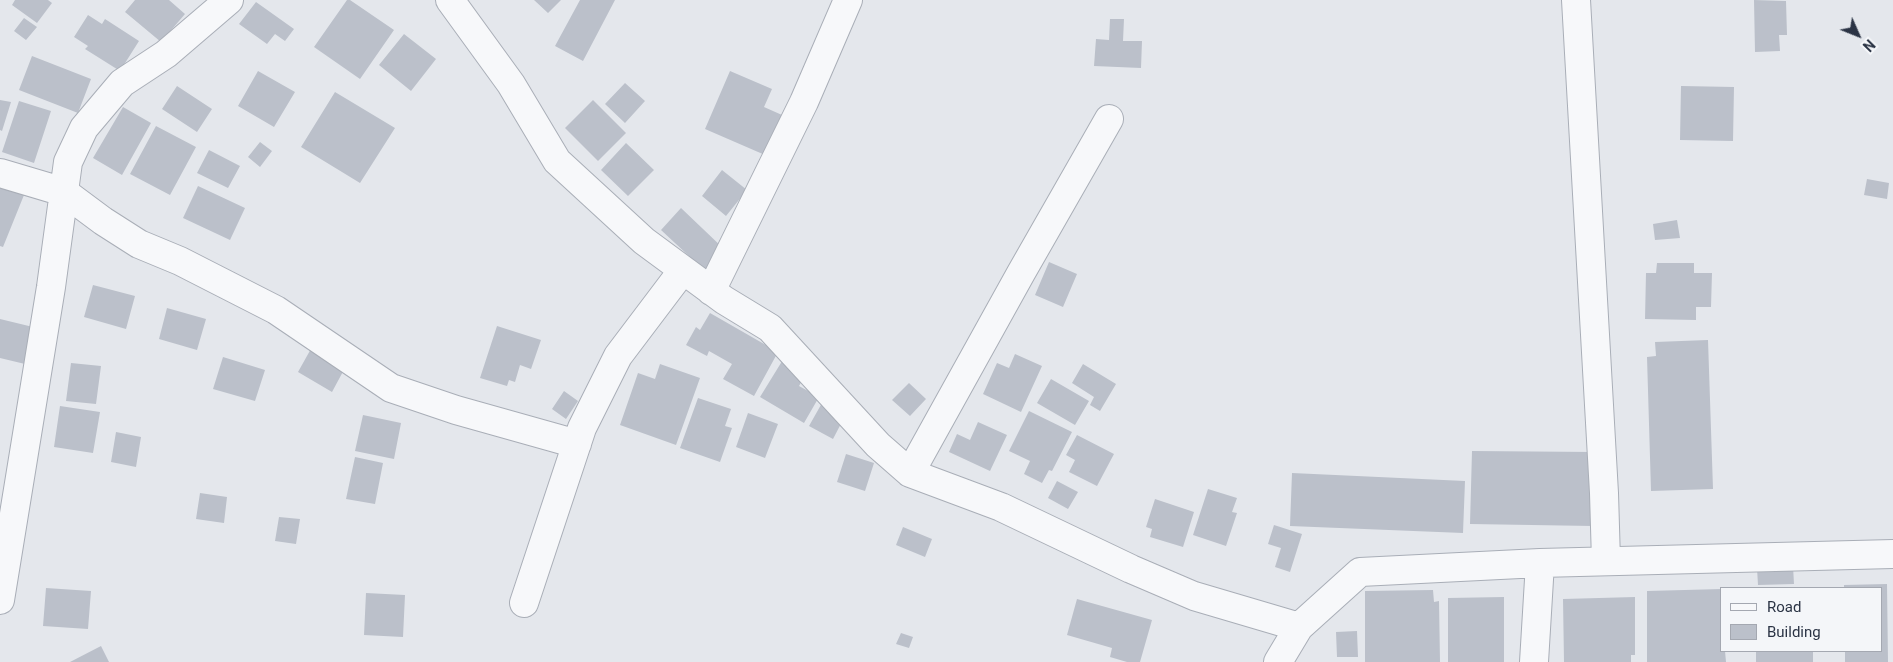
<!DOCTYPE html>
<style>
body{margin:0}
#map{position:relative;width:1893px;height:662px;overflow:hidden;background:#e4e7ec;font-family:Roboto,sans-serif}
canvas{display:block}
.legend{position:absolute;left:1720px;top:587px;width:162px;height:65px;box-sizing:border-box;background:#f4f6f9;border:1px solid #a4a8b1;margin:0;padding:6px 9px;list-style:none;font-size:15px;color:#2b3445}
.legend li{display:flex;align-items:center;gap:10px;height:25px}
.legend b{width:25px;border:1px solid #a4a8b1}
.north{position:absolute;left:1833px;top:10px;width:50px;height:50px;-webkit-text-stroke:4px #f4f6f9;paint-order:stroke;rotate:134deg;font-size:14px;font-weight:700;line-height:20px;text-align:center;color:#2b3445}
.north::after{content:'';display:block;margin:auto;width:18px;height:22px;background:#2b3445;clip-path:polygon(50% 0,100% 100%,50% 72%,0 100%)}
</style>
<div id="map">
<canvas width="1893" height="662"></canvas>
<ul class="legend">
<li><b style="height:6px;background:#f7f8fa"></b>Road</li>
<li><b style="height:14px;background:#bbc0ca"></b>Building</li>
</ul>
<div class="north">N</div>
</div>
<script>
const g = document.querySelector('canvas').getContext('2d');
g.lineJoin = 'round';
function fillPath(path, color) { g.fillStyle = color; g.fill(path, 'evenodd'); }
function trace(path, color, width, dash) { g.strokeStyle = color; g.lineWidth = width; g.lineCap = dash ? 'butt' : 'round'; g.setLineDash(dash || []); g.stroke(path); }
fillPath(new Path2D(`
 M15,0h33l4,3 -15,20 -25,-18z
 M135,0h34l16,14 -24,28 -36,-30z
 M347,0h3l44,30 -34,49 -46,-32z
 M534,0h27l-13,13z
 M580,0h35l-32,61 -28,-15z
 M1754,0l32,1 1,34h-8l1,16 -25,1z
 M256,2l38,27 -9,12 -10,-7 -8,10 -28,-20z
 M88,15l14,9 3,-5 34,22 -19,30 -35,-22 3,-3 -14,-9z
 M24,18l13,9 -11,13 -12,-9z
 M1110,19h14l-1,22h19l-1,27 -47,-2 2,-27 13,1z
 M404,34l32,25 -25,32 -32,-26z
 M32,56l59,23 -13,34 -59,-23z
 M258,71l37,21 -21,35 -36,-21z
 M730,71l42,18 -8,18 18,8 -17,40 -60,-26z
 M625,83l20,18 -20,22 -20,-19z
 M177,86l35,23 -15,23 -35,-23z
 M1681,86l53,1 -1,54 -53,-1z
 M335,92l60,36 -35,55 -59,-36z
 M0,100l11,2 -9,29 -2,-1z
 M593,100l33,33 -28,28 -33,-33z
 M19,101l32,10 -17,52 -32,-11z
 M123,107l28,16 -29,52 -29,-17z
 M156,126l40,21 -26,48 -40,-21z
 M260,142l12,9 -12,16 -12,-10z
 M626,143l28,27 -26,26 -27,-26z
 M209,150l31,16 -12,22 -31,-15z
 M722,170l25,20 -21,26 -24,-20z
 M1867,179l22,4 -2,16 -23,-4z
 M0,185l24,10 -21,52 -3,-1z
 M198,186l47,22 -15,32 -47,-22z
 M681,208l43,41 -20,21 -43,-40z
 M1677,220l3,18 -25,2 -2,-16z
 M1049,262l28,12 -14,33 -28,-12z
 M1657,263h37v10h18l-1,34h-15v13l-51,-1 1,-46h10z
 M93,285l42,11 -9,33 -42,-12z
 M167,308l39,11 -9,31 -38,-11z
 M710,313l68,39 -24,44 -31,-17 9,-15 -23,-13 -2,5 -21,-11 10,-18 4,3z
 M0,319l33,8 -8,37 -25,-6z
 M497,326l44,14 -10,29 -11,-4 -5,17 -6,-2 -2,6 -27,-8z
 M1708,340l5,149 -62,2 -4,-134 9,-1 -1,-14z
 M312,347l34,19 -14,26 -34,-20z
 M1015,354l27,12 -21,46 -38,-18 14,-31 12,5z
 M223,357l42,13 -10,31 -42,-12z
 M784,358l23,14 -8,14 20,11 -15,26 -44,-26z
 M71,363l30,3 -5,38 -30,-3z
 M660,364l40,14 -24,67 -56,-20 18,-52 17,6z
 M1083,364l33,20 -16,27 -10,-6 4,-8 -22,-14z
 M1051,379l38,22 -14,24 -38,-22z
 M909,383l17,16 -16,17 -18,-16z
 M564,391l14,10 -12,18 -14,-10z
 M698,398l33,11 -6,17 7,2 -12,34 -40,-14z
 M822,403l23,13 -12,23 -24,-13z
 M60,406l40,6 -7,41 -39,-6z
 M1029,411l43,21 -20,39 -3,-1 -7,13 -18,-9 6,-13 -21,-10z
 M748,413l30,11 -13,34 -29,-11z
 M363,415l38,8 -7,36 -39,-8z
 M978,422l29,13 -17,36 -41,-19 8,-18 13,6z
 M116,432l25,5 -5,30 -25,-5z
 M1077,435l37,19 -17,32 -28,-14 6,-12 -9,-5z
 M1472,451l122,1 -1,74 -123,-2z
 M846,454l28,9 -9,28 -28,-9z
 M355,457l28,6 -8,41 -29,-5z
 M1292,473l173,8 -2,52 -173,-7z
 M1057,481l21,11 -10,17 -20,-11z
 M1208,489l29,9 -5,14 5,1 -11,33 -33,-11z
 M200,493l27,4 -3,26 -28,-4z
 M1155,499l39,13 -11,35 -33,-10 2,-8 -6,-2z
 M279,517l21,2 -4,25 -21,-3z
 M1274,525l28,9 -12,38 -15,-5 6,-19 -13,-4z
 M903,527l29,12 -7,18 -29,-12z
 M1793,566l1,18 -36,1 -1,-17z
 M1887,584l1,78h-43v-11h37v-63h-38v-3z
 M46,588l45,3 -3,38 -45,-3z
 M1722,589v62h3l1,11h-79v-71z
 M1433,590l1,12 5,-1 1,61h-75v-71z
 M366,593l39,2 -2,42 -39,-2z
 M1504,597v65h-56v-64z
 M1635,597v58h-4v7h-67l-1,-63z
 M1077,599l75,21 -12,42h-13l-17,-5 2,-9 -45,-13z
 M1357,631l1,26h-21l-1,-25z
 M901,633l12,4 -4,11 -13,-4z
 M101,646l8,16h-39z
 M1756,651h57v11h-57z`), '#bbc0ca');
const minor = new Path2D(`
 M450,0l61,84 46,77 87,80 80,59 46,28 108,117 32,28 91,34 130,62 63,27 105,31
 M1576,0l28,493 2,68
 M0,173l64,19 39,29 36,23 41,17 96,49 115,78 65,22 121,34
 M711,291l93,-189 44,-102
 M910,473l111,-200 88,-154
 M0,600l51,-313 17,-125 16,-34 38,-45 44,-29 63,-54
 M524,603l58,-175 36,-72 65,-86
 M1278,662l21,-35 61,-55 180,-9 353,-9
 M1534,662l6,-99`);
trace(minor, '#a9aeb7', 30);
trace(minor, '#f7f8fa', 28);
</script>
